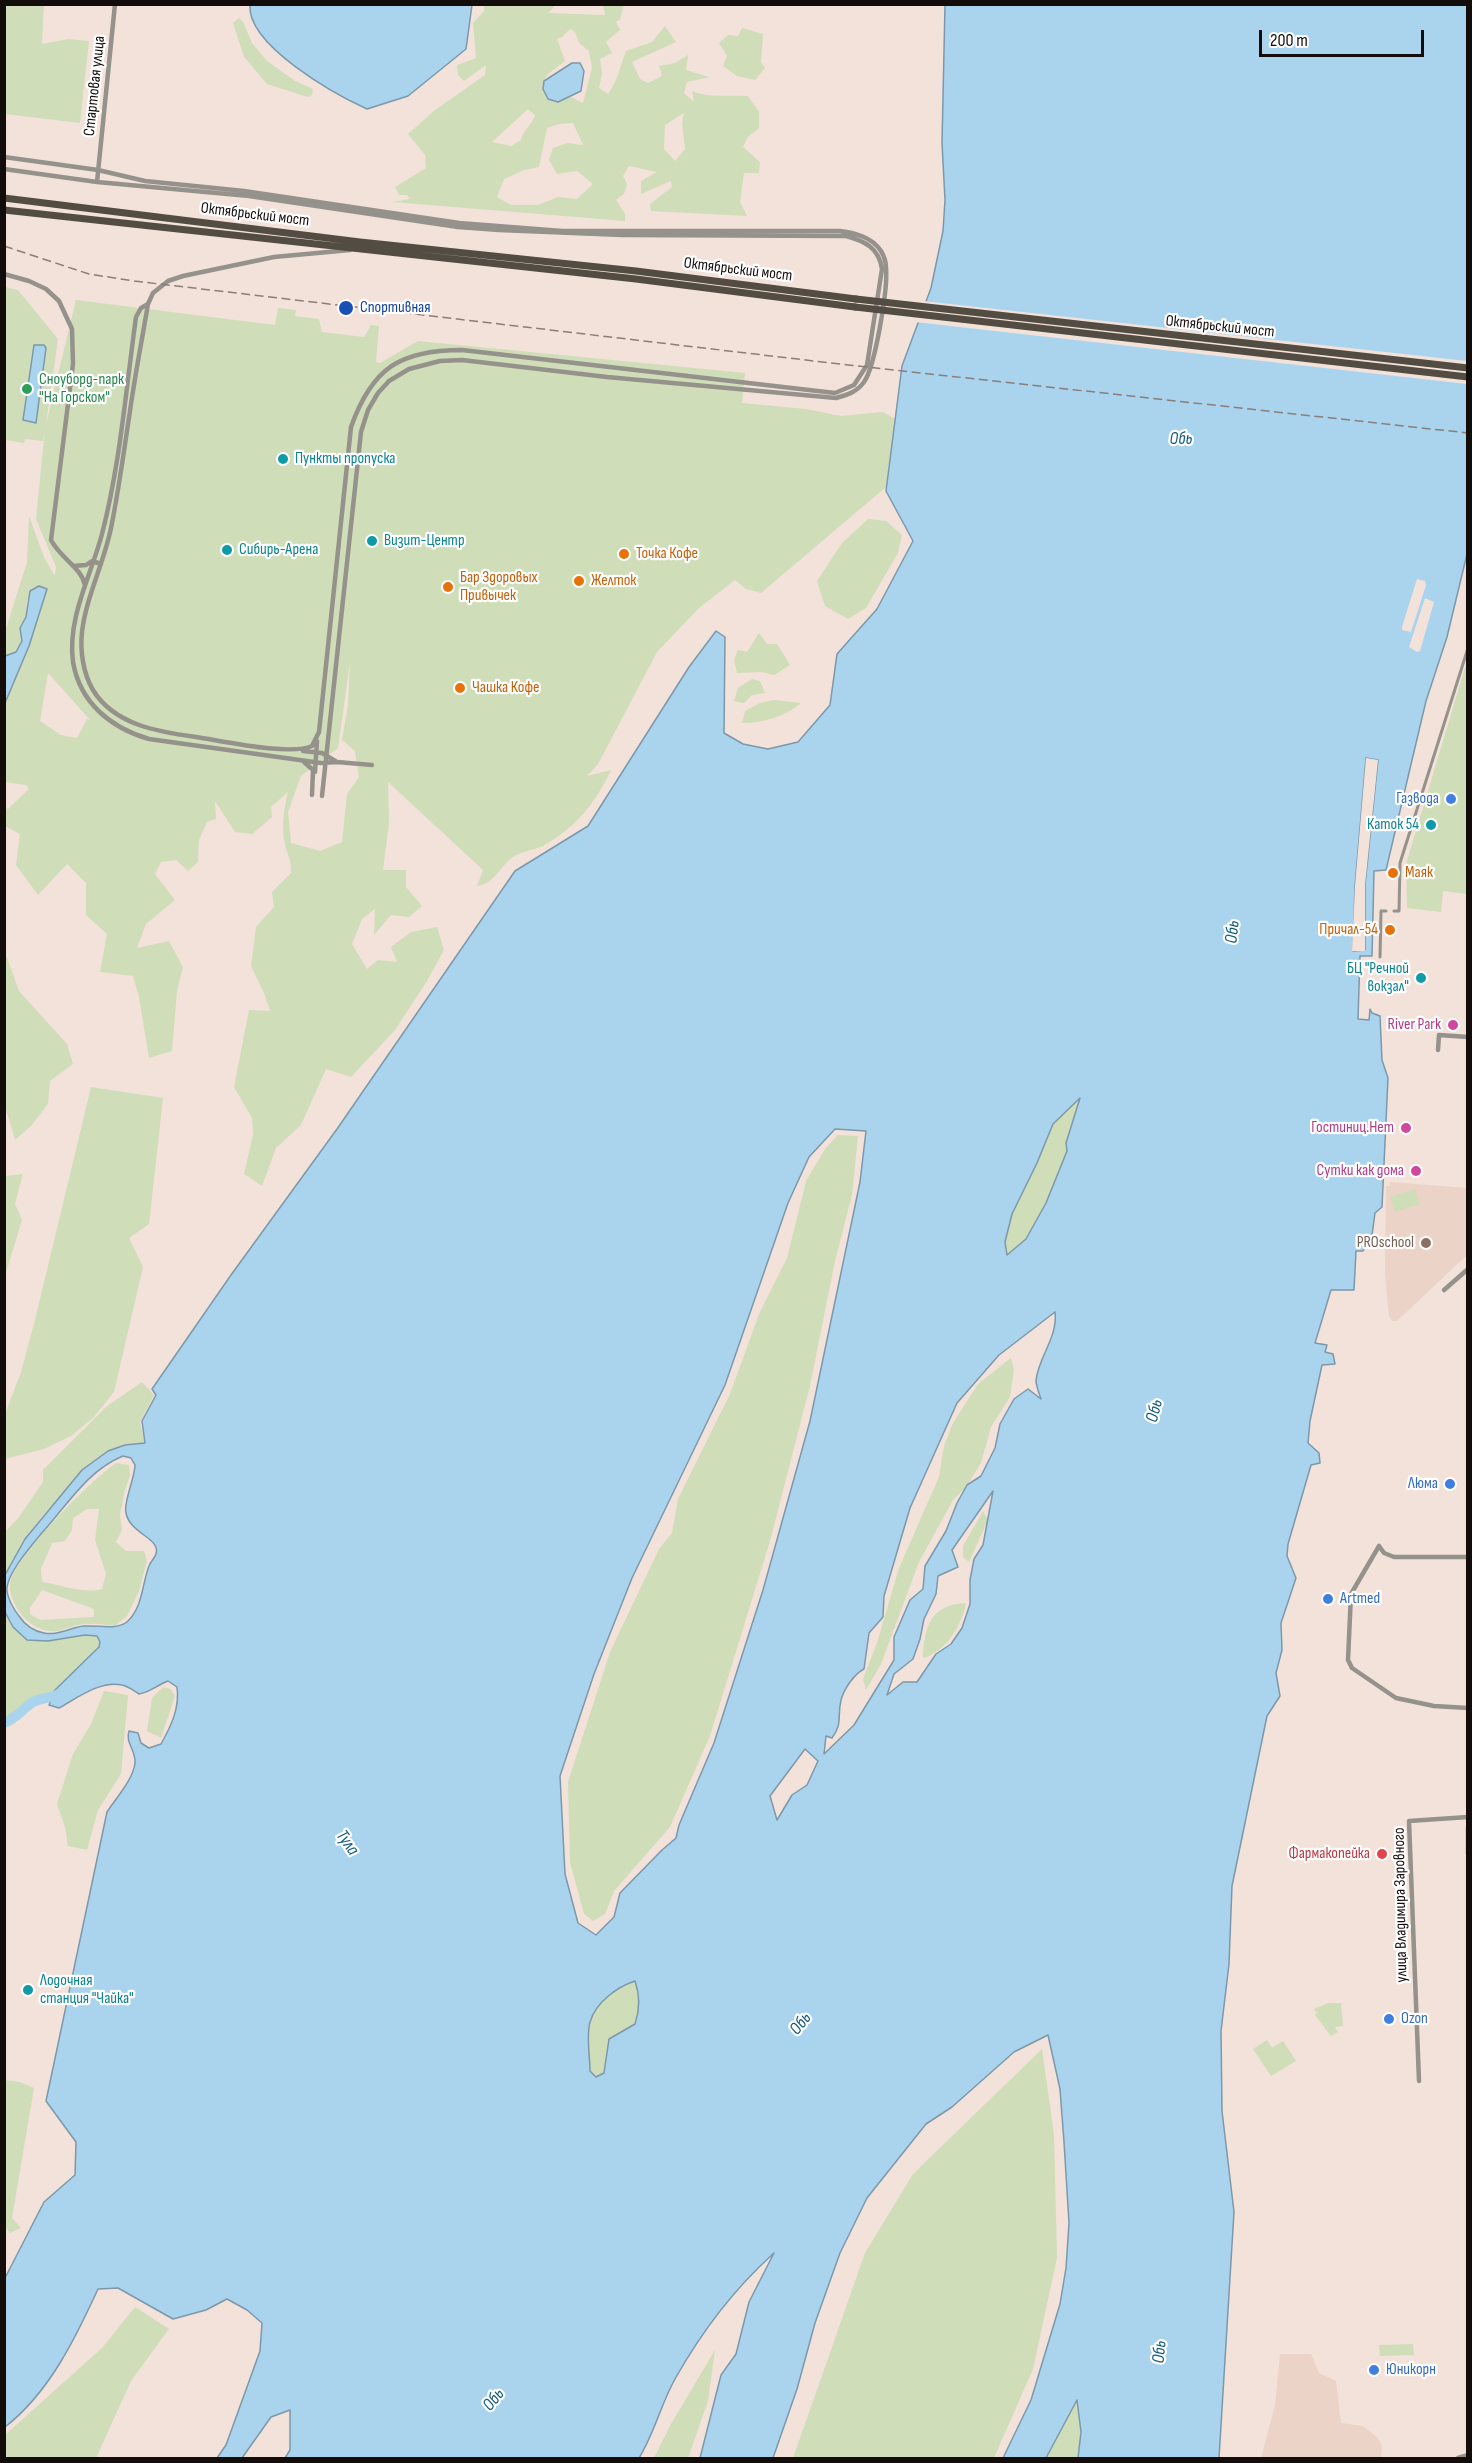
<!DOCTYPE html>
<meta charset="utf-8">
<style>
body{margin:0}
#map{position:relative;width:1472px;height:2463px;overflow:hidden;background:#f3e2da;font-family:"Sofia Sans Condensed",sans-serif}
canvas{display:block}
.frame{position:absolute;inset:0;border:6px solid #120c0a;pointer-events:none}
.scale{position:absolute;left:1259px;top:30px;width:165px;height:27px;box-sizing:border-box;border:3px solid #120c0a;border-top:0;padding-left:8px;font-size:18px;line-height:21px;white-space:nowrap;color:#120c0a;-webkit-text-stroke:4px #fff;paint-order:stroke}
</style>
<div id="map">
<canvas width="1472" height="2463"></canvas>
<div class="frame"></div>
<div class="scale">200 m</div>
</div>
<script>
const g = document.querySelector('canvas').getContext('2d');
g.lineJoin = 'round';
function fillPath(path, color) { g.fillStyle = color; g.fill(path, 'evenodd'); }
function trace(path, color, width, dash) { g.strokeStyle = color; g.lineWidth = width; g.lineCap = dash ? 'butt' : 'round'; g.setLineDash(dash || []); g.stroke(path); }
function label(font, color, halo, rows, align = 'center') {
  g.font = font + ' "Sofia Sans Condensed",sans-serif'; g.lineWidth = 4.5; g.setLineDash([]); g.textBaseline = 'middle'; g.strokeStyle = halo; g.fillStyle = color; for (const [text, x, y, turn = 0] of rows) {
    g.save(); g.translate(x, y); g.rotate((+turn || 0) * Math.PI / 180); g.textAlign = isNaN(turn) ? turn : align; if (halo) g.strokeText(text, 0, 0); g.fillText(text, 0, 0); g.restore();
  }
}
fillPath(new Path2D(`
 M1390,1182l77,6v67l-70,66h-5l-3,-5 -4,-42 1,-88h4z
 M1280,2354h31l8,19 17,8 5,42 22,3 15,12 4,8 -1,12h-120l14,-53z`), '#ebd3c7');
fillPath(new Path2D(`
 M5,4l39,1 -2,39 26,-5 21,2 -9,82 -75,-9z
 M484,5h71l-6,8 56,2 -2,-10h21l-4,14 -4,3 4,8 -14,12 6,11 -12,6 2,15 -3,14 9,6c10,-13 12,-28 18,-43l26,-9 13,-16 11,16 -44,20 8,17 8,4 14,-7 -3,-10 16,-3 13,-8 -2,15 23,7 -22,5 -3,11 10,9 -2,-11c15,7 38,4 56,5l11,16v16l-12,10 -4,9 17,15 -1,11h-15l-4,29 7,14 -96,-5 -1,-7 22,-17 -1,-6 -30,13v-13l16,-9 -28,-6 -6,10 4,8 -3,10 -8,6 9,14v7l-233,-19 18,-3 -3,-4h-8l-4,-8 31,-19 -1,-13 -17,-21 27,-24 50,-35 1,-10 -22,16 -6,-6 -1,-10 19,-7 -3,-35 11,-12zM570,29l5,3 4,11 10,8 3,17 -9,35 -12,-6 -13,5 -14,-21 3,-6 18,-14 -8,-22 5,-2zM528,109l7,6c-3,11 -12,14 -14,25l-10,6 -19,-4zM684,113l-2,10 3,26 -10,12 -11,-12 1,-24zM573,123l10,22 -16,-2 -14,5 -4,12 8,14 20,-3 16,13 -16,15 -19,-2 -20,8h-27l-14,-8 7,-18 20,-9 15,-3 8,-39 12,-4z
 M239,18l4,4 9,21 15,18 28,20 18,8 -1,6 -4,2 -41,-13 -23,-27 -11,-34z
 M742,28l21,6 -2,28 4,6 -10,12 -18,-4 -14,-10 4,-10 -8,-13 9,-8 10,1z
 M5,287l13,3 40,49 -12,85 30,-124 199,25 3,-17 18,2 -1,6 24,3 3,13 42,5 7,-12 8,1 -3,36 4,1 38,-22 327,32 -3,30 64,6 35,7 42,-4 12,7 -9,68 -125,106 -15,-4 -11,-9 -36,28 -42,44 -59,112 -11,12 24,-6c-16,34 -36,58 -68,76 -9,4 -19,5 -27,9 -16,9 -19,28 -39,31l6,-16 -95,-88 1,41 -6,47h23v17l16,19 -13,11 -18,-2 -17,20 1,-26 -13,10 -10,25 15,25 11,-9 19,2 -6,-15 20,-15 26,-5 7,23 -17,31 -32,49 -44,47 -25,-8 -25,56 -25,23 -14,38 -18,-12 9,-39 -1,-17 -18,-31 15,-77 21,1 -6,-18 -13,-27 5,-39 18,-20 -2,-15 19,-19c1,-13 -3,-16 -6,-28 -4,-18 -1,-36 3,-53l-17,15 1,10 -20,17 -17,-2 -20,-31 1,18 -9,3 -8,18 -1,22 -10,9 -12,-11 -15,2 -6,12 20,26 -29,24 -9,24 32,-7 14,26 -6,24 -5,60 -23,7 -10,-61 -6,-21 -33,-4 7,-38 -21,-19v-32l-19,-19 -29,31 -22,-30 4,-31 -15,-8v-19l3,2 21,-20 -3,-4 -21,-3v-79l24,-57 18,-56 -20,10 -1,17 -6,11 2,13 -6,11 -11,4v-24l22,-70 2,-46 15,41 11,19 1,-9 -20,-48 9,-90 -2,12 -18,-2 -1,4 -19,-3zM350,662l-2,43 -6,35 13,11 4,26 -12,17 -5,48 -22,9 -29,-8 -3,-31 13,-36 37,-28zM48,673l42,47 -3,-1 -10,19 -16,-3 -21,-14z
 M868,519l18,2 16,14 -4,18 -32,55 -18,11 -23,-13 -8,-25 25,-38z
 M759,633l8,11h10l13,21 -16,10 -12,-3 -25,1 -3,-13 4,-10 9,2z
 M1467,661v233l-24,-3 -2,21 -34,-4 -1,-44z
 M752,679l8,2 5,12 -13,2 -8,8 -10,-2 4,-13z
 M774,700l27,3c-17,14 -38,20 -59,20l3,-12 15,-8z
 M5,952l14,39 48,53 6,20 -23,17 -2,23 -17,22 -16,14 -10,-34z
 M91,1087l72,11 -14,126 -20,14 14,29 -29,125 -21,26 -22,18 -27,13 -39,10v-45l16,-42 14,-52z
 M1081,1096l-15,47 1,8 -21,52 -20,36 -19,16 -2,-13 7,-28 25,-51 16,-39z
 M838,1135l20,1 -6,59 -17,66 -25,125 -40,155 -60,195 -40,91 -56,64 -9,23 -12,7 -9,-7 -14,-52 -2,-80 42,-130 49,-103 13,-16 6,-34 52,-105 29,-80 28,-56 19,-77 19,-32z
 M23,1174l-8,30 7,16 -17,56v-100z
 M1415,1189l5,15 -25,8 -5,-15z
 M1011,1358l3,12 -4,27 -19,30 -10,36 -15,24 -13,13 -34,62 -38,102 -15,26 -3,-11 14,-36 22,-75 40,-91 5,-31 9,-23 25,-39z
 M142,1382l12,13 -14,27 5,21 -20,2 -62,50 -21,21 -17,23 -20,36 1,-44 13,-14 24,-35v-12l63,-63z
 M116,1463l13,2 1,10 -5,15 -5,25 2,15 -6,12 10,9h18l3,9 -8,31 -12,25 -11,9c-13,0 -25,-3 -37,0 -11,2 -20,8 -31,6 -13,-3 -23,-10 -30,-21 -4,-7 -9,-17 -8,-26 5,-28 81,-104 106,-121zM87,1509h12l-4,31 11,34 -4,15c-19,5 -40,-4 -60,-7l-1,-13 11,-26 13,-2 7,-11 1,-12zM42,1590l52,19v8l-54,3 -10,-6v-6z
 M983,1511l5,9 -19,42 -6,-5v-11z
 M966,1603c-4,22 -20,49 -43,55 1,-31 8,-54 43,-55z
 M4,1612l9,15 35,14 37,-6 12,1 3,6 -1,5 -45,44 -4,8 -17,3 -18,17 -10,4z
 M163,1687l8,2 4,7 -14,42 -14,-7 5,-33z
 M104,1691l24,4 -7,79 -23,36 -11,40 -19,-4 -3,-19 -8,-23 16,-50 18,-30z
 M635,1981c5,14 5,28 0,43l-26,15 -5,34 -8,4 -6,-6c0,-15 -4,-35 0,-49 6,-20 27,-35 45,-41z
 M1328,2003h13l2,23 -8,1 3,5 -7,4 -16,-21 2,-2 -3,-4z
 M1267,2040l5,8 11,-7 13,20 -25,15 -18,-27z
 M1042,2049l12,86 3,123 -24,111 -39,89h-201l72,-205 48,-79z
 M4,2080l16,2 14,6 -22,130 9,10 -11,5 -6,-8z
 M135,2307l34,22 -38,52 -35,77h-91v-23l97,-87z
 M1413,2344l1,11 -34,1 -1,-11z
 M715,2350l-7,51 -20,57h-34l17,-34z
 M1078,2399l3,33 -3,26h-32z`), '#cfddb8');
const water = new Path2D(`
 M250,5l222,-1v1l-6,44 -58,47 -41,13c-33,-15 -120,-64 -117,-104z
 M945,5h522v549l-20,83 -21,64 -40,169 -12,1 -2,85h-12l-2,63 11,1 1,-11 2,4 8,3 2,44 6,18 -6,129 -7,6 -3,22 -9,16h-7l-2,39h-23l-16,53 12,2 -2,7 8,2 2,10 -13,1 -12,56 -2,22 11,10 1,10 -9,2 -23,79 -1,12 9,22 -15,45 1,27 -6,23 4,23 -13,20 -35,170 -3,78 -8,67 1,80 12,101 -15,246h-141l3,-26 -4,-32 -31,58h-43l28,-58 29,-96 6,-36 3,-45 -5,-81 -4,-53 -12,-54 -34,17 -62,55 -26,17 -59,74 -27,55 -25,70 -18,66 -24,69h-73l21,-83 15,-21 13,-52 25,-49c-40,36 -72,78 -99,126 -14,25 -21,55 -36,79h-354l5,-8v-40l-19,7 -29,41h-25l9,-13 34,-94 2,-28 -15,-13 -20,-11 -21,11 -33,9 -55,-31 -20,1c-23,50 -49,104 -93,138v-149l39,-76 31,-27 1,-33 -30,-41 61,-289c9,-14 26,-32 28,-49 1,-13 -10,-20 -6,-32l9,2 3,10 8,5 12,-4c10,-18 19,-36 16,-57l-9,-6c-11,4 -17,11 -29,13 -5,-3 -11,-8 -17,-9 -21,-5 -45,13 -63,23l-10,-3 5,-14 45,-44 1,-5 -3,-6 -12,-1 -37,6 -21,-1 -14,-13 -8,-15v-37l20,-36 57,-69 26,-19 17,-6 20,-2 -3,-22 14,-26 -4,-6 79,-114 106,-146 178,-258 73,-45 101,-159 27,-36 9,6 -1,96 19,11 25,5 30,-7 32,-37 7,-51 40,-45 36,-68 -27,-50 16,-125 29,-78 12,-57 2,-31 -3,-57zM1366,758l12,2 -13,125v65l-12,1 2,-65zM1080,1098l-14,45 1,8 -21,52 -20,36 -19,16 -2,-13 7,-28 25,-51 16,-39zM835,1129l31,2 -6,51 -50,239 -47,169 -49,153 -35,82 -3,13 -14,12 -42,43 -6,24 -18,18 -18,-12 -13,-49 -5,-98 34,-102 38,-96 93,-193 63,-182 21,-46zM1055,1312c3,25 -16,44 -19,68 0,6 3,13 5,19l-13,-10 -14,10 -14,25 -5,24 -14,28 -14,9 -10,18 -11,28 -21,35 -2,23 -13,11 -16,37v23l-40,65 -30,29 2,-18 6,2c11,-15 5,-21 9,-38 3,-11 13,-26 23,-31l5,-36 14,-16 1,-21 26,-88 47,-105 42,-48zM123,1456l8,2 4,7c0,13 -12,38 -9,48 4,21 35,25 30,41 -1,4 -6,8 -7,12 -7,18 -6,40 -21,55 -11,10 -30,4 -44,5 -13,1 -26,10 -40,7 -11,-2 -19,-8 -25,-17 -5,-6 -11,-17 -12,-25 -2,-18 34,-57 46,-71 21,-25 40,-52 70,-64zM993,1491l-10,54 -9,14 -4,21v24l-8,24 -11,16 -15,10 -19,28h-14l-16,13 7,-21 19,-15 7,-20 4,-20 12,-25 2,-18 20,-9 -6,-17zM805,1749l13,12 -11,24 -15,10 -15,25 -7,-24zM635,1981c5,14 5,28 0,43l-26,15 -5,34 -8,4 -6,-6c0,-15 -4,-35 0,-49 6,-20 27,-35 45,-41z
 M572,63h8l4,8 -3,20 -23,11 -10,-3 -5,-10 1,-8z
 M34,345h10l2,3 -10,75 -13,-3z
 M39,586l8,3 -18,57 -24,57v-47l11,-4 6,-11 -2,-13 6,-11 4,-26z`);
fillPath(water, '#aad4ee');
trace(water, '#7c98aa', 1.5);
fillPath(new Path2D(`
 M923,301l544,60v23l-552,-62z
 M1417,579l8,2 1,4 -15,47 -9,-2v-3z
 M1425,598l9,4 -14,49 -3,1 -8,-5z
 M1366,758l12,2 -13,125v66h-13l3,-65zM1369,761l6,1 -13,123v63h-6l2,-61z`), '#f3e2da');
trace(new Path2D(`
 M4,1723c13,-5 18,-14 29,-21 8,-4 19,-4 28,-9`), '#aad4ee', 10);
trace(new Path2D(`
 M1394,911h5l1,-48 68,-215
 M1380,957l1,-46h5`), '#95918b', 3);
trace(new Path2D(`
 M4,157l94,13 47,11 99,10 215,32 103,8h278c15,2 32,6 41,20 3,5 5,11 5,17 2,21 -11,99 -22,114 -7,10 -17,13 -28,16l-229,-21 -145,-17 -22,1 -31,8 -20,12 -11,12 -10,17 -7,22 -39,364
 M4,169l93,13 152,14 209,31 41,3 123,5 224,1c19,5 33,12 36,33l-15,96 -13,20 -19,8 -373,-43c-62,0 -90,18 -111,77l-32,305 -7,14c-22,10 -89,-5 -116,-9 -37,-5 -82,-12 -103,-47 -10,-17 -13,-39 -11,-58 4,-35 22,-69 29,-104 8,-39 13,-78 19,-117 5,-36 12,-71 18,-107l5,-11 15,-12 15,-5 91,-19 76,-7
 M97,182l18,-178
 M4,274l25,7 17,8 13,12 13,28 1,35 -22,176c10,19 30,27 34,45
 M148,304l-7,4 -5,9c-10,72 -16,148 -34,217 -11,42 -35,84 -29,128 7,41 38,66 76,77l172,24 16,-1 35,3
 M73,566l13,-1 6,-4 9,3
 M303,751l19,2 15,9
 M304,762l9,8 -1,25
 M315,772l2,-31
 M1438,1050l1,-15 29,2
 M1444,1290l24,-21
 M1468,1557h-74l-10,-4 -5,-7 -28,48 -3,66 4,8 44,30 38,8 34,2
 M1468,1827v27
 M1419,2081l-10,-260 59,-4
 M1458,2458l10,-3`), '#95918b', 4.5);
trace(new Path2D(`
 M4,198l356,44 276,29 220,28
 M4,210l632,69 219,28`), '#534c42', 7);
trace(new Path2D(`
 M4,246l85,28 45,7 714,84 620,68`), '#8a7e79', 1.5, [9, 4.5]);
trace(new Path2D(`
 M856,299l612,69
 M855,307l613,70`), '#534c42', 7);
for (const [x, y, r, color] of [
 [346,308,8,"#1a4fb4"],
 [27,389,6,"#2e9e5b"],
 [283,459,6,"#0f9aa8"],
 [372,541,6,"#0f9aa8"],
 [227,550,6,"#0f9aa8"],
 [624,554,6,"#e8710a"],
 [579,581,6,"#e8710a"],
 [448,587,6,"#e8710a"],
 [460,688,6,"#e8710a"],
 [1451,799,6,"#3f7fe0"],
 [1431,825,6,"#0f9aa8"],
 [1393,873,6,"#e8710a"],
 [1390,930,6,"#e8710a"],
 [1421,978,6,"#0f9aa8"],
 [1453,1025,6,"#d1479c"],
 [1406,1128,6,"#d1479c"],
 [1416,1171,6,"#d1479c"],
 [1426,1243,6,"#8d6e63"],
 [1450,1484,6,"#3f7fe0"],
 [1328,1599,6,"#3f7fe0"],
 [1382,1854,6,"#e0444e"],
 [28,1990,6,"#0f9aa8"],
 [1389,2019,6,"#3f7fe0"],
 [1374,2370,6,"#3f7fe0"]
]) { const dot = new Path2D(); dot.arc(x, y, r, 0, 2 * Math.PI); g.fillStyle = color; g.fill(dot); trace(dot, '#fff', 2); }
label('16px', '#120c0a', '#fff', [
 ["Стартовая улица",95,86,-84],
 ["Октябрьский мост",255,215,7],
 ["Октябрьский мост",738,270,7],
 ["Октябрьский мост",1220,327,6],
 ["улица Владимира Заровного",1401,1905,-91]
]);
label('16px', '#164399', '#fff', [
 ["Спортивная",360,308]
], 'left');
label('16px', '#27864d', '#fff', [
 ["Сноуборд-парк",39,380],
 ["\"На Горском\"",39,398]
], 'left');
label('16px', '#0d838f', '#fff', [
 ["Пункты пропуска",295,459],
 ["Визит-Центр",384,541],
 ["Сибирь-Арена",239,550],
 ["Каток 54",1419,825,"right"],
 ["БЦ \"Речной",1409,969,"right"],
 ["вокзал\"",1409,987,"right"],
 ["Лодочная",40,1981],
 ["станция \"Чайка\"",40,1999]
], 'left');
label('16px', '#c56008', '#fff', [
 ["Точка Кофе",636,554],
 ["Бар Здоровых",460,578],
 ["Привычек",460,596],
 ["Желток",591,581],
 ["Чашка Кофе",472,688],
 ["Маяк",1405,873],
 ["Причал-54",1378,930,"right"]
], 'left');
label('16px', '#366cbe', '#fff', [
 ["Газвода",1439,799,"right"],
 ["Люма",1438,1484,"right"],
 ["Artmed",1340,1599],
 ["Ozon",1401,2019],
 ["Юникорн",1386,2370]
], 'left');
label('16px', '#b23c85', '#fff', [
 ["River Park",1441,1025],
 ["Гостиниц.Нет",1394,1128],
 ["Сутки как дома",1404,1171]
], 'right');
label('16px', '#785e54', '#fff', [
 ["PROschool",1414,1243]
], 'right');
label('16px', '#be3a42', '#fff', [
 ["Фармакопейка",1370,1854]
], 'right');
label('italic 18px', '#135b7d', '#fff', [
 ["Обь",1181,439],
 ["Обь",1233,932,-84],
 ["Обь",1155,1411,-76],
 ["Тула",347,1843,55],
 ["Обь",801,2024,-51],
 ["Обь",1160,2352,-85],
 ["Обь",494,2400,-51]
]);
</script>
